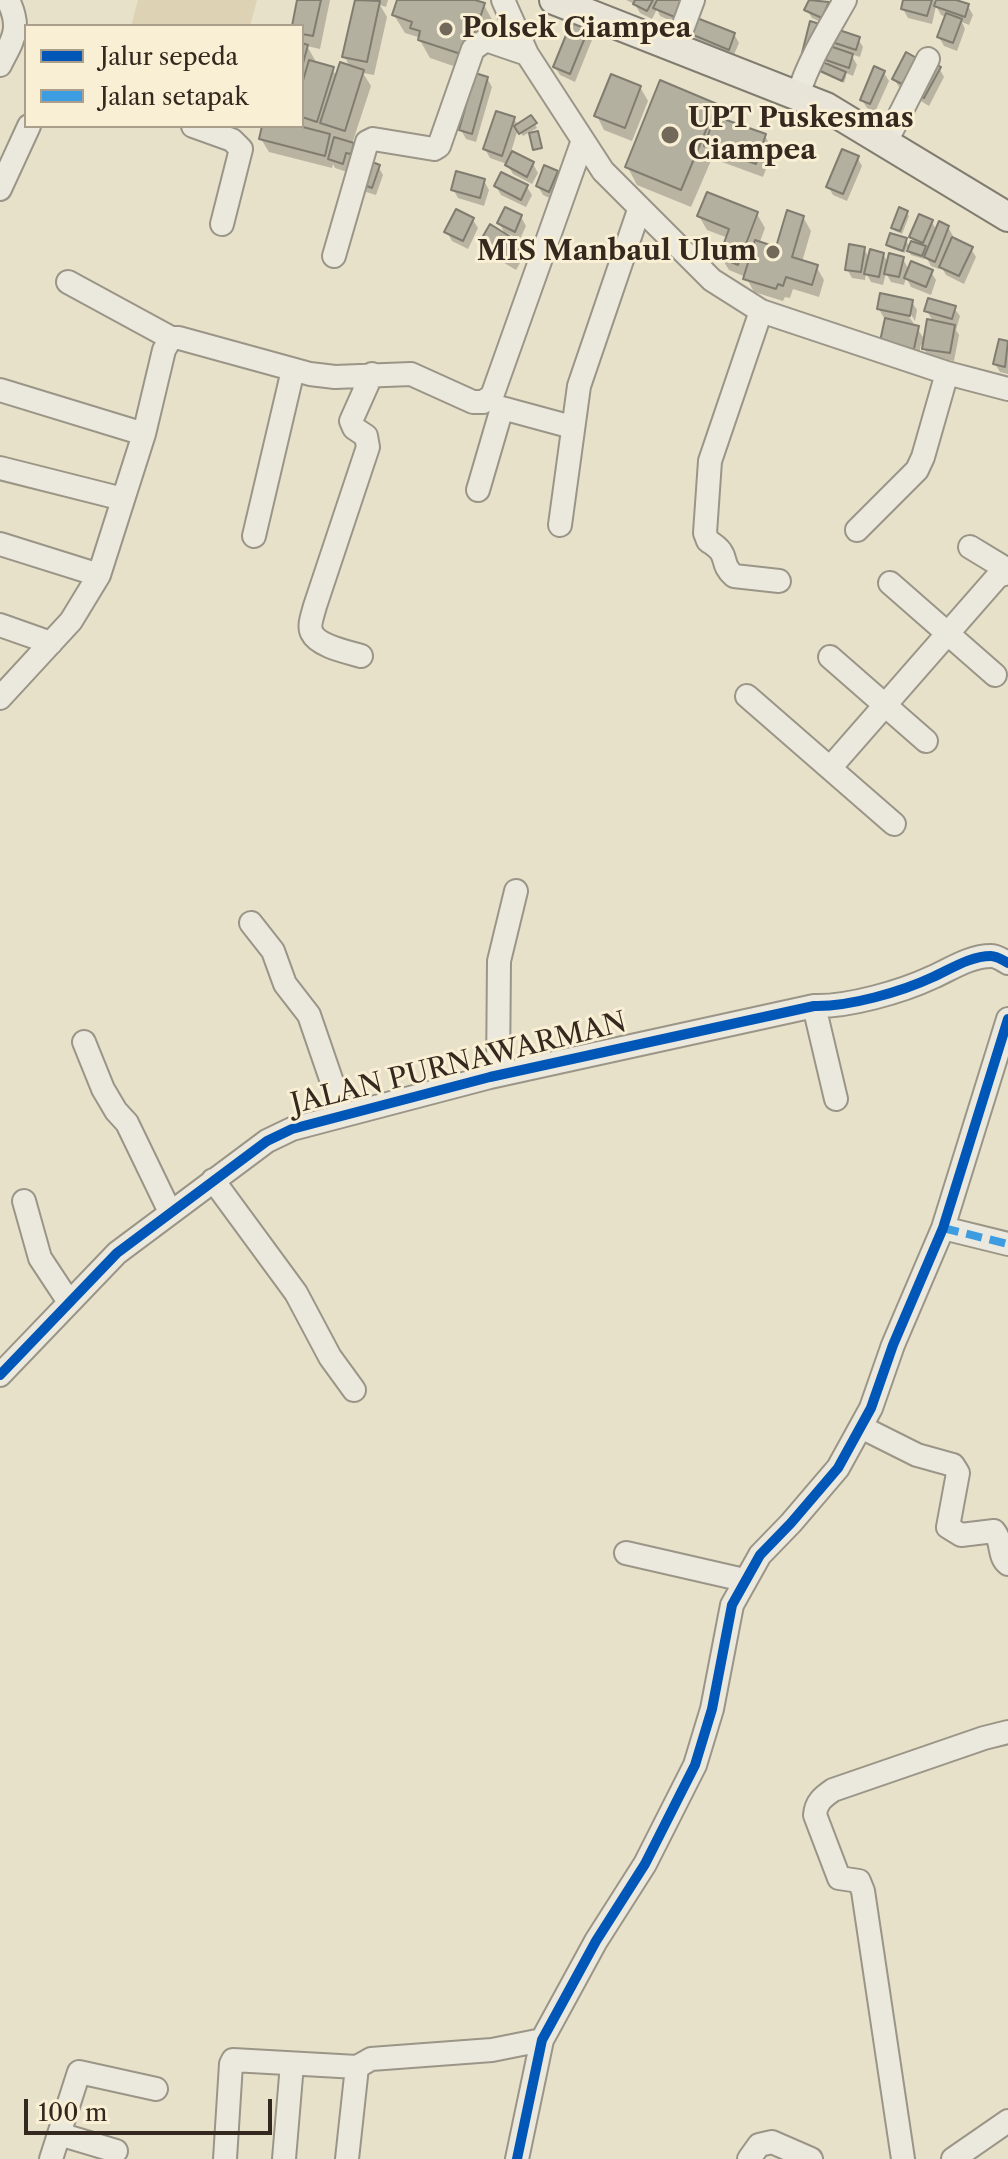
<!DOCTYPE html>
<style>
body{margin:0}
#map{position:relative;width:1008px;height:2159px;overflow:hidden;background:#e7e1ca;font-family:"Libre Caslon Text",serif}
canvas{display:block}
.legend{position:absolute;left:24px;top:24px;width:280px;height:104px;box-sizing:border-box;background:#f8efd4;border:2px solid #aa9f8c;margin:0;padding:10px 14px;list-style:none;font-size:24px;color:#35281f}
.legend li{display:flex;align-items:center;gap:16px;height:40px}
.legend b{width:40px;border:2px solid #aa9f8c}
.scale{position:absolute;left:24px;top:2099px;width:248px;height:36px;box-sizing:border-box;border:4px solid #35281f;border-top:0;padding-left:10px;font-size:24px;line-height:28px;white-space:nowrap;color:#35281f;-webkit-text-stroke:6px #f8efd4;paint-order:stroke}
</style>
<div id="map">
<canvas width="1008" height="2159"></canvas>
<ul class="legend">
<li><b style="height:10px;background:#0057b8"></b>Jalur sepeda</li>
<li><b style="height:10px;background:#3e9ce0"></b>Jalan setapak</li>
</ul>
<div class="scale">100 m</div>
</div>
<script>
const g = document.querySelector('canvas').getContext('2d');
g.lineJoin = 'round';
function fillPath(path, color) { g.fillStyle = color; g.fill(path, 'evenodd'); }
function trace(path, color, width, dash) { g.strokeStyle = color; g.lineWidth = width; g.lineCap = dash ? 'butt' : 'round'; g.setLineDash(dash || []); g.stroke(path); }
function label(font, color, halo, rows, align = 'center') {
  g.font = font + ' "Libre Caslon Text",serif'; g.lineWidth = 6; g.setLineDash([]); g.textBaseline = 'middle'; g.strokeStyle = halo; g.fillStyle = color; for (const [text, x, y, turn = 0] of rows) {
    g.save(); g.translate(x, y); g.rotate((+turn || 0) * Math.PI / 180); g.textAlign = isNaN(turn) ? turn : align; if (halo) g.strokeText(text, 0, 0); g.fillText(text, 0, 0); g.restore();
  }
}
fillPath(new Path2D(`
 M138,0h119l-7,26h-119z`), '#ddd3b4');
fillPath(new Path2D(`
 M299,0h31l-10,49 -13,-3 8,14 -1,3 18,6 5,8 14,-9 -7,-12 14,-56h30l-2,7 -6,-2 7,12 -13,58 -11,-2 8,13 -19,58 6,10 -11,18 -12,-4 -2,-4 -1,4 -63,-16 -8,-13 3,-13h26l14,3 -2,-103h-8z
 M399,0h70l15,5 10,18 -17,52 10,3 5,9 -16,55 -10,-3 -5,-9 16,-56 -47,-16 -12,-21 -13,-4 -11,-18z
 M626,0h67l-11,26 -22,-10 -3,-7 -5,10 -12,-6 -5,-9z
 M811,0l17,4 5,8 -6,13 -15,-7 -5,-8z
 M905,0h29l3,5 1,-5h12l18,6 5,9 -4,10 -7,-3 3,7 -8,22 -13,-5 -5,-9 7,-20 -5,-2 -5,-9 -4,18 -24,-6 -5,-9z
 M589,27l5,8 -19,47 -15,-7 -5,-8z
 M693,34h41l5,9 -6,14 -35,-14z
 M858,39l5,8 -3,10 -9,-3 6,11 -4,11 -9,-4 2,5 -2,6 -25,-11 -2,-4 2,-6 11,5 -5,-8 12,-8 -6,-10z
 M939,68l5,9 -15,29 -8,-5 -6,-10 -2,4 -14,-8 -5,-8z
 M884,73l5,8 -14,31 -8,-4 -5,-8z
 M640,87l8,14 -16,40 -28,-11 -7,-14z
 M715,106l9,15 41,15 8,14 -10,27 -49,-18 -1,-3 -22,51 -54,-22 -10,-19z
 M531,117l6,11 -14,8 -5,-7 -7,23 22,12 5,9 -6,11 -19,-10 -6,-10 -17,-6 -5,-9 29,-30 4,6z
 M857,157l5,9 -15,35 -14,-6 -5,-9z
 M365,162l13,4 5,9 -7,20 -13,-4z
 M556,172l5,9 -7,19 -11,-5 -5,-9z
 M484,181l5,9 -5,16 -26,-8 -5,-9z
 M496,186l31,1 5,8 -6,12 -25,-12z
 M906,212l3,4 -7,18 -7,-3 -2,-3z
 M757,214l8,14 -6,16 18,5 26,-32 8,14 -9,31 14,4 8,14 -5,17 -26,-8 -3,9 -5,-1 -2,4 -29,-9 -8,-15 -17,-7 -8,-13 7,-19 -21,-8 -8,-14z
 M521,217l5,9 -6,13 -16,-7 -5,-9z
 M473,220l5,8 -10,21 -16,-8 -5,-9z
 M932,222l5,9 11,-4 5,9 -1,3 19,10 5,8 -12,27 -18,-9 -5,-9 -2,3 -8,-3 -6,-11 -1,4 -13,-4 -4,-8 -2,6 -15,-5 -2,-3 18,-5 4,8 6,-3 -5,-9z
 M481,243l39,3 5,8 -9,16 -30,-18z
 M864,249l6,10 13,-5 5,9 15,-4 6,11 22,2 5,8 -5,15 -20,-8 -5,-10 -2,8 -13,-3 -5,-9 -3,12 -12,-3 -5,-9 -1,7 -13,-2 -5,-9z
 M912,302l5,8 -2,11 -9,-15 -3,2 22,32 9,-17 -7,-12 27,-3 6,8 -4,14 3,5 -5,26 -25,-4 -8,-13 -3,17 -37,-16 6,-27h-3l-5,-9z
 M1000,341l8,2v31l-8,-2 -5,-8z`), '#0003');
const building = new Path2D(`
 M297,0h24l-8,36 -11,-2v-8h-10z
 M355,0l25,1 -13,61 -25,-5z
 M397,0h78l10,3 -18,53 -49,-16 2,-9 -10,-3 2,-6 -20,-7z
 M635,0h18l-6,11 -14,-7z
 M657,0h28l-8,18 -24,-10z
 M809,0l20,2 -7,16 -18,-8z
 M903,0h29l-5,16 -26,-7z
 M936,0h20l13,4 -4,13 -31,-11z
 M946,13l16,6 -9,24 -16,-6z
 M573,18l17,7 -20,49 -17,-7z
 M697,18l38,15 -6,17 -38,-16z
 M810,21l13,4 -9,31 -12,-3z
 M833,28l27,9 -4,13 -27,-9z
 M302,43l6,2 -6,22z
 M827,45l26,9 -4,14 -26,-9z
 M906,52l16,9 -14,26 -16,-8z
 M309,60l25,7 -17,55 -15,-5v-33z
 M818,60l28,12 -4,9 -28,-13z
 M931,61l10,6 -17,31 -10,-5z
 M340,62l24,8 -19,61 -25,-8z
 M874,66l11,5 -15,33 -10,-4z
 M475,73l13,4 -16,57 -13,-4z
 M611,74l30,12 -16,42 -31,-12z
 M660,80l57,24 -36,86 -56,-23z
 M496,111l19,6 -13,39 -19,-7z
 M531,115l6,8 -18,11 -5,-8z
 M715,116l51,18 -10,30 -52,-18z
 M262,126h37l31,8 -5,22 -66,-17z
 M538,131l4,17 -9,2 -4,-17z
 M334,137l20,6 -3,11 -5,-1 -3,11 -15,-5z
 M842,149l17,7 -16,38 -17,-7z
 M512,151l22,11 -7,15 -22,-12z
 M364,159l16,6 -8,23 -16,-6z
 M544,165l14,6 -9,21 -13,-6z
 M456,171l29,8 -5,19 -29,-8z
 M501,172l27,13 -7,15 -27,-14z
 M707,192l51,20 -20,53 -19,-8 10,-28 -32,-13z
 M505,207l17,8 -7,17 -18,-9z
 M899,207l9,4 -8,20 -9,-3z
 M456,209l18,9 -11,23 -19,-9z
 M787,210l17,6 -12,41 26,8 -6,20 -26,-8 -3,9 -5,-2 -2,5 -33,-10 12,-39 21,7z
 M919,214l14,6 -10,23 -14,-6z
 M939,221l10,5 -14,36 -11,-5z
 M490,224l32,20 -11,18 -32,-19z
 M890,233l17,5 -4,13 -17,-6z
 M952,237l21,10 -14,29 -20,-9z
 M911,241l15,5 -4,10 -15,-5z
 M849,244l16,3 -4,25 -16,-2z
 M870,249l14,4 -5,24 -15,-3z
 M889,253l15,4 -5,20 -15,-3z
 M911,261l22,9 -7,17 -22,-9z
 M880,293l33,7 -3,16 -33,-7z
 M928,298l28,8 -4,13 -28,-8z
 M885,318l34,8 -6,27 -34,-7z
 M927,319l28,6 -5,28 -28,-4z
 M999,339l9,2 -3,26 -12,-3z`);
fillPath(building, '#b4b0a0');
trace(building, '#817c70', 2);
const minor = new Path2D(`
 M503,0l24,54 76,117 109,109 49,31 186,62 61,16
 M676,46l17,-46
 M0,65c13,-26 22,-36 8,-65
 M798,95c11,-35 29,-63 47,-95
 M193,126l39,14 9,9 -19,75
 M886,142l42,-83
 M0,189l29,-63
 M334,256l33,-114 6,-3 61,10 5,-3 34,-97 13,-9 41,14
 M68,282l103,56
 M761,311l-51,150 -5,72 3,8c24,14 10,21 26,35l45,5
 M0,390l144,44
 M0,468l123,31
 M478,490l24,-82 70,19
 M560,525l19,-139 60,-176
 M857,530l60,-60 6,-13 24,-84
 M254,536l39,-166
 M0,544l99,31
 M970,547l38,23
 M890,583l105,92
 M0,625l51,18
 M361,656c-13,-4 -43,-10 -49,-23 -4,-7 1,-19 3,-27l53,-159 -2,-11 -12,-8 -3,-7 21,-47
 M830,657l96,84
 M747,696l147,128
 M0,698l71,-77 28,-46 45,-141 20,-84 7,-12h8l131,36 25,3 76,-3 62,28h10l9,-6 90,-253
 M830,768l168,-192 10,-3
 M251,923l22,28 12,33 24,31 34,99
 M814,1006l22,93
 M84,1042l19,47 13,22 11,12 43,89
 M498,1075l1,-114 17,-70
 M213,1180l83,113 34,64 24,33
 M24,1201l16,57 29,44
 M943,1228l65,16
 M0,1375l117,-122 150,-112 25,-12 198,-52 324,-71c34,1 87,-14 119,-29 18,-8 37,-21 58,-21 5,0 12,4 17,7
 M861,1427l56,28 36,10 5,8 -10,54 13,8 33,-4c9,10 4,26 14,33
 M626,1553l118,27
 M59,2134l57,17
 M51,2159l28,-87 77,17
 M225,2159l6,-95 2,-4 124,7
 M284,2159l8,-95
 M347,2159l10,-92 14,-8 121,-9 50,-10
 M517,2159l25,-119 54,-99 49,-77 50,-99 17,-56 20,-104 28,-50 31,-32 47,-55 33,-60 22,-63 50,-117 65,-209
 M749,2159l10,-14 13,-3 39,17
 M903,2159l-40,-268 -4,-10 -20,-3 -24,-63c1,-13 8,-18 18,-25l151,-52 24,-6
 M953,2159l55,-38`);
const major = new Path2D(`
 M554,0l272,107 182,110`);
trace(minor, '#9a9587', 26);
trace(major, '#817c70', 32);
trace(minor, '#ebe8dd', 22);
trace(major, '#e8e4d7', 28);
trace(new Path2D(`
 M943,1228l65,16`), '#3e9ce0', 8, [16, 8]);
trace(new Path2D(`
 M0,1375l117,-122 150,-112 25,-12 198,-52 324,-71c34,1 87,-14 119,-29 18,-8 37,-21 58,-21 5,0 12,4 17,7
 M517,2159l25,-119 54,-99 49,-77 50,-99 17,-56 20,-104 28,-50 31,-32 47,-55 33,-60 22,-63 50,-117 65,-209`), '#0057b8', 10);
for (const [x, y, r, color] of [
 [446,29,8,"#73695b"],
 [670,135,10,"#73695b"],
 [773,252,8,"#73695b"]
]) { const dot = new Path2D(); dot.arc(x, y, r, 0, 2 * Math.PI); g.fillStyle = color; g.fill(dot); trace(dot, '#f8efd4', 3); }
label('bold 28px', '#35281f', '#f8efd4', [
 ["Polsek Ciampea",462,29],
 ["UPT Puskesmas",688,119],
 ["Ciampea",688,151],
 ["MIS Manbaul Ulum",757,252,"right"]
], 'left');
label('28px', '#35281f', '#f8efd4', [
 ["JALAN PURNAWARMAN",459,1064,-14]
]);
</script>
